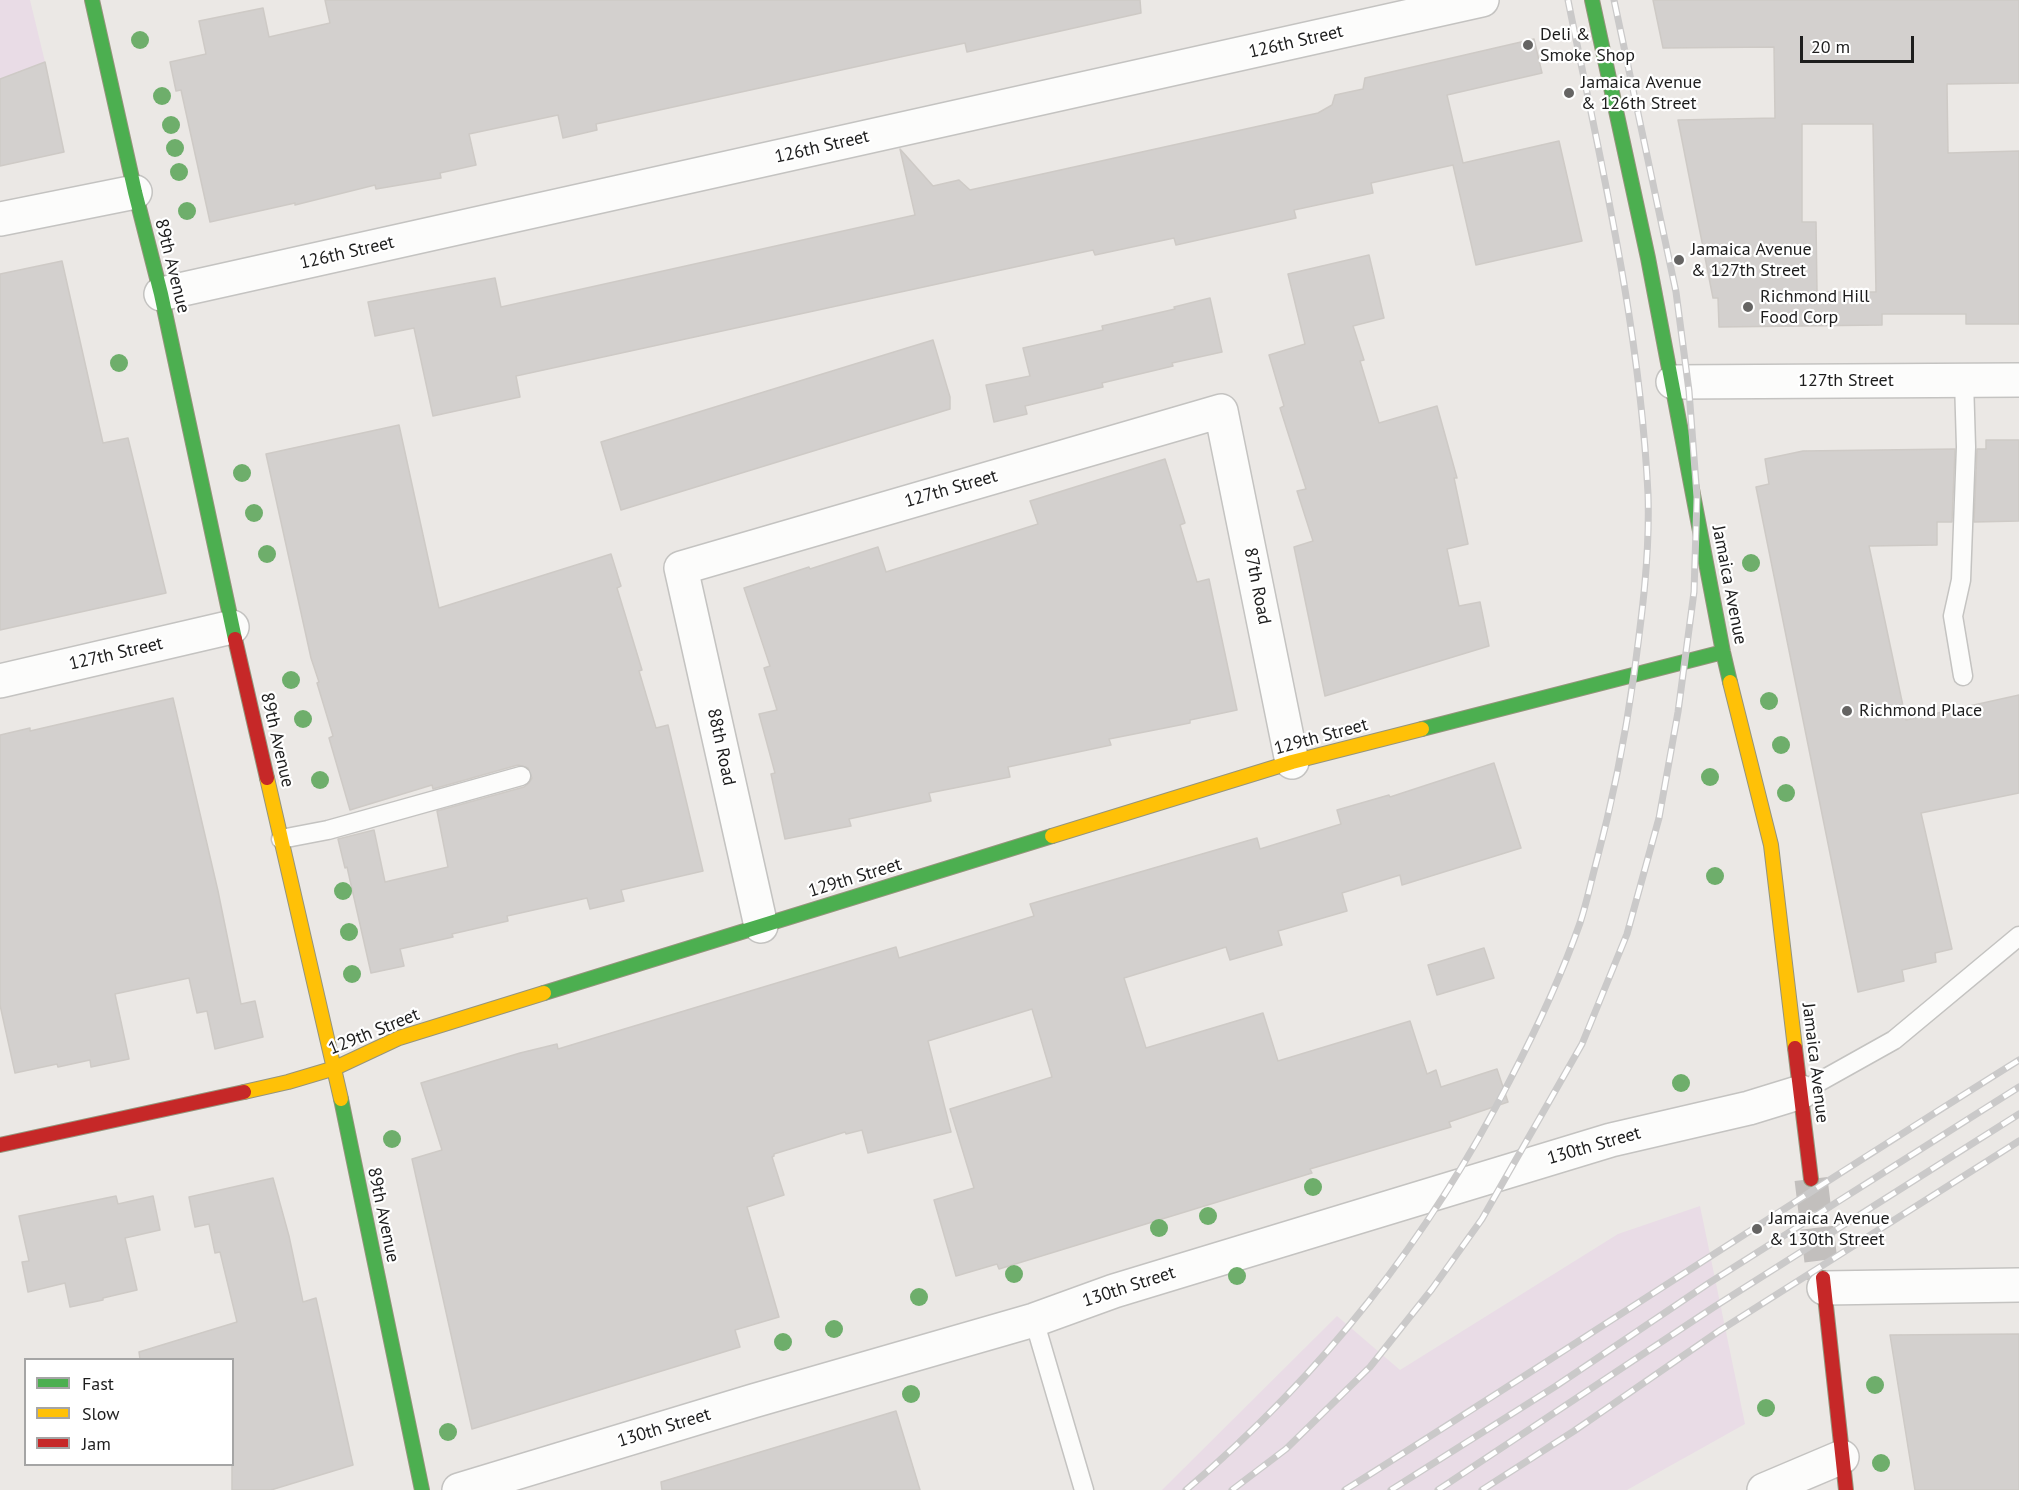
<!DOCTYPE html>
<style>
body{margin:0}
#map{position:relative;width:2019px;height:1490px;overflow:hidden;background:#ebe8e5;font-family:"PT Sans",sans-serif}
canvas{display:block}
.legend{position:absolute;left:24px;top:1358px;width:210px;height:108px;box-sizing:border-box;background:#fff;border:2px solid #a5a5a5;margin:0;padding:8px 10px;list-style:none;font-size:18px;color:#1d1d1d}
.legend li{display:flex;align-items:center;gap:12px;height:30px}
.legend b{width:30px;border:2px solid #a5a5a5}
.scale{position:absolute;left:1800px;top:36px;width:114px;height:27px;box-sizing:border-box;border:3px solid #1d1d1d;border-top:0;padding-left:8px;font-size:18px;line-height:21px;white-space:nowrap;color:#1d1d1d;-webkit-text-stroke:4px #fff;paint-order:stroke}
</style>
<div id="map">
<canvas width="2019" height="1490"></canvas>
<ul class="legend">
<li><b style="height:8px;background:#4caf50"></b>Fast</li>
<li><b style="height:8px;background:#ffc107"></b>Slow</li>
<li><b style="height:8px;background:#c62828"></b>Jam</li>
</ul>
<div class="scale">20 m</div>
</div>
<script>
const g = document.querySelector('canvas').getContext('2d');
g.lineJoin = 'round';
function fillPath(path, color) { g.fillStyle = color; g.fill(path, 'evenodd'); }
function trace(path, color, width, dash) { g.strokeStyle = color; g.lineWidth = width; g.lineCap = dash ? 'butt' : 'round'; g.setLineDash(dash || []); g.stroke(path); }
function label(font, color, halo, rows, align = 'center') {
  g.font = font + ' "PT Sans",sans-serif'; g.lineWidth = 4.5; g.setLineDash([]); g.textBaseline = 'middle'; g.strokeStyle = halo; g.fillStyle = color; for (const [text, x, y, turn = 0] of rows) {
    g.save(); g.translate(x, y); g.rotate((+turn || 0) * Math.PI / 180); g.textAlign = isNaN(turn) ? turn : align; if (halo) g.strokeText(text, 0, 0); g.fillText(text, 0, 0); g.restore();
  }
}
fillPath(new Path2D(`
 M0,0h30l15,62 -45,17z
 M1700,1206l45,218 -118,66h-465l175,-174 63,54 218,-136z`), '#e9dce6');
const building = new Path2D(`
 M325,0h815l1,13 -174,39 -2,-9 -51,11 -318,70 1,6 -34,8 -5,-23 -89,19 7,31 -36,8 1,5 -65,11 -1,-4 -80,20v-2l-85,19 -29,-132 -5,1 -6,-29 36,-8 -7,-33 64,-13 6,29 61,-14z
 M1653,0h366v83l-72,1 1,69 71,-2v173h-53v-10h-84v11l-163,2 -1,-29h-5l-35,-178 97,-2 -1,-71 -111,1zM1802,124h71l3,168h-59l-1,-70h-14z
 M1534,39l8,34 -95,22 16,68 96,-22 23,100 -106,24 -23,-100 -82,18 2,10 -79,17 2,8 -120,27 -2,-7 -79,17 -2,-5 -577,126 4,21 -87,19 -19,-88 -39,8 -7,-34 127,-24 6,29 414,-92 -15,-66 33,37 26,-6 11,10 348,-77 14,-8 3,-10 28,-6 2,-11z
 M45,62l19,90 -64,14v-87z
 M1369,255l15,63 -31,8 11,34 -4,1 19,62 58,-17 20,72h-3l14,66 -21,5 12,57 21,-4 9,44 -164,50 -31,-149 19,-6 -16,-50 9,-2 -26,-81 4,-2 -15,-51 36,-11 -17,-70z
 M62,261l41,182 25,-5 38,155 -166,37v-356z
 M1210,298l12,54 -50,11 1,3 -71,17 1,4 -78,19 2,8 -33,8 -8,-37 44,-9 -7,-28 80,-18 -1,-4 73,-17 -1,-2z
 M933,340l17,57v12l-329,101 -20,-68z
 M399,425l40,183 172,-54 10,32 -4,2 25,82 -3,1 17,57 12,-3 35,146 -82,19 3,11 -34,8 -3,-11 -80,18 1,5 -56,13 1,3 -53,12 4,17 -33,7 -24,-106 -2,1 -7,-29 36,-9 11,52 63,-15 -11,-56 87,-24 5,-4 3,-5 -4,-10 -10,-3 -85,24 -1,-4 -82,25 -21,-72 4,-2 -16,-53 2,-1 -8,-24 -45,-204z
 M1986,440h33v81l-45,1 3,-73h9z
 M1955,449l-3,73h-15v23l-68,1 37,174 113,-25v98l-98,20 31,136 -17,4 1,9 -34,8 2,11 -46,11 -102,-505 13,-3 -4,-25 38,-8z
 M1165,459l20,64 -5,2 17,57 12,-3 28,131 -47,10v3l-81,16 2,6 -103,22 2,10 -81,16 2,8 -82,18 2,7 -66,13 -14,-65 4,-1 -16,-59 18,-4 -13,-42 6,-2 -26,-78 65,-21 1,2 68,-22 8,25 152,-48 -8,-23z
 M173,698l45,193 23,113 14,-3 8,36 -48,12 -8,-38 -10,2 -8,-35 -74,16 14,65 -38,8 -1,-7 -32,7 -1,-3 -42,9 -15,-68v-270l30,-7v3z
 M1494,763l27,85 -119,37 -2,-10 -58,18 5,18 -69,20 4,14 -52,15 -4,-13 -102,31 22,70 117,-35 15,48 132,-40 17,53 9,-4 5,17 56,-18 11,33 -59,20 2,5 -141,42 2,4 -313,96 -2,-5 -41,12 -22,-76 40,-12 -24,-79 102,-32 -20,-68 -104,32 23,91 -83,21 -6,-23 -16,4 -1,-2 -71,22v2l-2,1 12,38 -37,12 32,110 -44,13 5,17 -268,82 -60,-270 30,-9 -21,-67 99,-30 37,-9 1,5 338,-102 3,11 135,-42 -4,-12 227,-66 3,11 81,-25 -4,-14 52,-15 1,2z
 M1484,948l10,30 -57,17 -9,-30z
 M273,1178l16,58 14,66 13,-4 37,167 -82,25h-39v-131h-92l-1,-7 98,-30 -17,-70 -5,1 -6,-29 -14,3 -6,-30z
 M116,1196l2,8 35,-8 7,34 -35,8 12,52 -34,8v2l-33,7 -5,-24 -37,9 -6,-30 7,-1 -10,-45z
 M2019,1334v156h-104l-25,-155z
 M896,1411l24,79h-258l-1,-8z`);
fillPath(building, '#d3d0ce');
trace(building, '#cecac6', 1.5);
trace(new Path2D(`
 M1811,1179l12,99`), '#c2bfbd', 33, [33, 16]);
const lane = new Path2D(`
 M1963,676l-10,-60 8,-36 5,-133 -2,-67
 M281,839l47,-9 193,-54
 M1801,1092l93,-52 125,-104
 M1034,1320l50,170`);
const street = new Path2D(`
 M0,219l135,-27
 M161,294l1321,-294
 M1673,382l346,-2
 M0,681l232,-54
 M761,926l-80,-358 540,-157 71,351
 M1824,1288l195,-3
 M459,1490l294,-89 281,-81 80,-29 497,-151 138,-32 52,-16
 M1764,1490l78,-33`);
const fast = new Path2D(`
 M92,0l43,192 26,102 74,345
 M1592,0l56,258 75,394 7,30
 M1422,729l301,-77
 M544,993l508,-157
 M341,1099l81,391`);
const slow = new Path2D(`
 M1730,682l41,163 24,203
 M267,778l74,321
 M1052,836l240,-74 130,-33
 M244,1092l44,-10 47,-14 64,-30 145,-45`);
const jam = new Path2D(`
 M235,639l32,139
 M1795,1048l16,131
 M0,1145l244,-53
 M1823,1278l23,212`);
trace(lane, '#c4c3c1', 21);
trace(street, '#c4c3c1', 36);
trace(fast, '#95947c', 16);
trace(slow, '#95947c', 16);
trace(jam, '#95947c', 16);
trace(lane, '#fcfcfb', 18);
trace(street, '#fcfcfb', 33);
trace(fast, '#4caf50', 14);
trace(slow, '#ffc107', 14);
trace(jam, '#c62828', 14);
const rail = new Path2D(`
 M1186,1490c137,-116 242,-250 324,-410 26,-50 51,-103 70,-157 6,-18 10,-37 15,-56 17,-63 30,-128 39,-193 8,-59 16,-119 14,-180 -8,-167 -47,-330 -80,-494
 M1232,1490l54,-41 84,-82 62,-78 50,-70 100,-175 45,-110 32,-116 19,-106 16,-120 3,-95 -8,-106 -13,-99 -62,-292
 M1345,1490c226,-142 448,-289 674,-430
 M1391,1490l165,-104 153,-103 310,-196
 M1438,1490l276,-183 305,-193
 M1482,1490l92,-59 145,-100 300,-190`);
trace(rail, '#cac9c9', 7);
trace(rail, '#fff', 4.5, [14]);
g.fillStyle = '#6eae6b';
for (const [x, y] of [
 [140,40],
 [162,96],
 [171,125],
 [175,148],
 [179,172],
 [187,211],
 [119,363],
 [242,473],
 [254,513],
 [267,554],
 [1751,563],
 [291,680],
 [1769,701],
 [303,719],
 [1781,745],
 [1710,777],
 [320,780],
 [1786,793],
 [1715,876],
 [343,891],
 [349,932],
 [352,974],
 [1681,1083],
 [392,1139],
 [1313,1187],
 [1208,1216],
 [1159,1228],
 [1014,1274],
 [1237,1276],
 [919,1297],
 [834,1329],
 [783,1342],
 [1875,1385],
 [911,1394],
 [1766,1408],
 [448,1432],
 [1881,1463]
]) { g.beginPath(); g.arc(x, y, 9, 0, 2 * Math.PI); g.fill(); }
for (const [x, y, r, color] of [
 [1528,45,6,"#656463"],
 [1569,93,6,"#656463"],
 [1679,260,6,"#656463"],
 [1748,307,6,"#656463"],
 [1847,711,6,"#656463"],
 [1757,1229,6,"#656463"]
]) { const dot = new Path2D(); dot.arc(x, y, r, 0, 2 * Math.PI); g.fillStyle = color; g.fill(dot); trace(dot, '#fff', 2); }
label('18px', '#1d1d1d', '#fff', [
 ["Deli &",1540,35],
 ["Smoke Shop",1540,56],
 ["Jamaica Avenue",1581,83],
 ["& 126th Street",1581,104],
 ["Jamaica Avenue",1691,250],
 ["& 127th Street",1691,271],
 ["Richmond Hill",1760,297],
 ["Food Corp",1760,318],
 ["Richmond Place",1859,711],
 ["Jamaica Avenue",1769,1219],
 ["& 130th Street",1769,1240]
], 'left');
label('18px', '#1d1d1d', '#fff', [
 ["126th Street",1296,42,-13],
 ["126th Street",822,147,-13],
 ["126th Street",347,253,-13],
 ["89th Avenue",172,266,76],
 ["127th Street",1846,381],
 ["127th Street",951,489,-16],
 ["Jamaica Avenue",1729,585,79],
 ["87th Road",1257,586,79],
 ["127th Street",116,654,-13],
 ["129th Street",1321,737,-15],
 ["89th Avenue",277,740,77],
 ["88th Road",721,747,78],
 ["129th Street",855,878,-17],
 ["129th Street",374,1032,-22],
 ["Jamaica Avenue",1815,1063,83],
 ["130th Street",1594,1146,-16],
 ["89th Avenue",383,1215,78],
 ["130th Street",1129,1287,-18],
 ["130th Street",664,1428,-17]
]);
</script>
